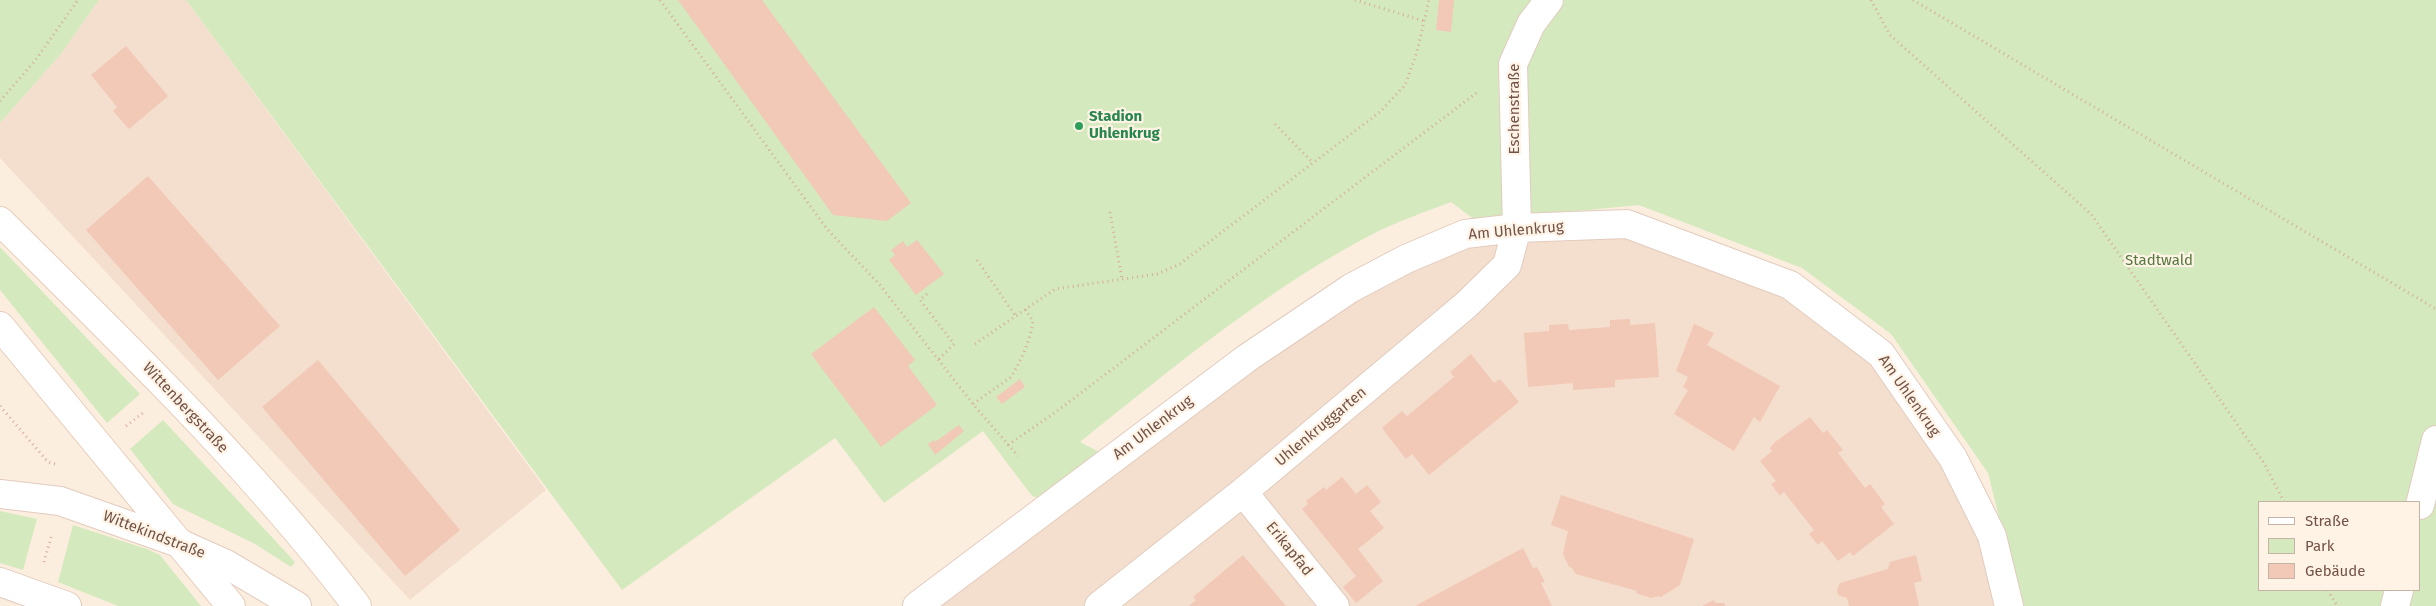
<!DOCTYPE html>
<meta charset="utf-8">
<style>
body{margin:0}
#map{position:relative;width:2436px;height:606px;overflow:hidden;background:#fceedf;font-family:"Fira Sans",sans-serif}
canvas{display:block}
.legend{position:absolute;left:2258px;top:501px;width:162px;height:90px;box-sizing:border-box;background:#fff3e6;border:1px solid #c7b3a6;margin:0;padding:6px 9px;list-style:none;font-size:15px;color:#735247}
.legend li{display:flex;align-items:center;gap:10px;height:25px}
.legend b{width:25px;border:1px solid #c7b3a6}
</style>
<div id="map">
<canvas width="2436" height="606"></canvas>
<ul class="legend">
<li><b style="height:6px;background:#fff"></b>Straße</li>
<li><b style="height:14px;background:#d4eabe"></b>Park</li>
<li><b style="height:14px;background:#f2c8b7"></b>Gebäude</li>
</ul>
</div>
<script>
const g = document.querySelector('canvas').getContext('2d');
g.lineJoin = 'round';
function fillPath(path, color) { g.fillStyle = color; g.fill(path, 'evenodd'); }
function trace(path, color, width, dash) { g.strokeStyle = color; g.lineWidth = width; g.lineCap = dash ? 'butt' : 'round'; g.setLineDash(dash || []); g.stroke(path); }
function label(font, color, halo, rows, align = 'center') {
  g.font = font + ' "Fira Sans",sans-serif'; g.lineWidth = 4.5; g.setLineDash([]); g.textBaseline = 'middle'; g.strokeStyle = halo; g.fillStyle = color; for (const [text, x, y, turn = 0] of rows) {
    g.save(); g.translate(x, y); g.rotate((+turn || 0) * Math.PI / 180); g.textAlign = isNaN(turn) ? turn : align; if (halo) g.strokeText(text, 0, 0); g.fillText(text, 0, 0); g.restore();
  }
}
fillPath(new Path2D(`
 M99,0h87l360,490 -136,110 -410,-442v-35l60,-68z
 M1628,227l159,61 93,69 67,102 58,147h-1073l317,-247 216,-123z`), '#f4dfce');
fillPath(new Path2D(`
 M0,0h99l-39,55 -60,68z
 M186,0h2250v606h-415l-33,-133 -97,-139 -89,-66 -163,-63 -163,16 -25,-19c-26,10 -53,19 -78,32 -102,52 -203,136 -293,208l23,12 -58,46 -13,-4 -49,-65 -99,72 -49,-65 -213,152zM2260,502h160v88h-160z
 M0,247l140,147 -33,29 -107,-133z
 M163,420l132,142 -4,5 -36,-23 -82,-40 -43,-55z
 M0,511l37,8 -14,51 -23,-7z
 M73,525l74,24 13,6 41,51h-83l-60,-24z`), '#d4eabe');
fillPath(new Path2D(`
 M678,0h84l149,203 -24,18 -54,-6z
 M1439,0h15l-3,32 -15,-2z
 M126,46l42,50 -39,33 -16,-18 4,-4 -26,-32z
 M148,176l132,150 -62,54 -132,-150z
 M917,240l27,34 -28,21 -27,-35 6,-5 -4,-5 12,-9 4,6z
 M874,307l41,53 -7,6 29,39 -56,42 -70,-93z
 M1630,319v6l25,-2 4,54 -44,3v7l-42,3v-7l-45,4 -4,-54 25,-2v-6l19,-1 1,6 41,-3v-7z
 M1694,324l20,9 -7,12 73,41 -20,36 -6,-5 -20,34 -60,-37 14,-24 -5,-3 5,-10 -12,-6z
 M1471,354l23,29 6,-4 19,23 -90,73 -17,-21 -6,5 -24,-31 20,-17 5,5 47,-39 -4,-5z
 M318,360l142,170 -55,46 -143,-169z
 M1020,379l5,8 -23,17 -6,-7z
 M1810,417l13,16 4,-3 16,20 -5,3 27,35 5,-4 15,20 -4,3 13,17 -41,32 -3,-4 -12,9 -16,-20 -4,4 -9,-11 5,-4 -30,-38 -4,4 -9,-12 5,-3 -16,-20 12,-10 -2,-3 5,-6z
 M959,425l5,6 -29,24 -7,-11 6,-4 1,2z
 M1342,477l14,17 11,-9 14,17 -11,9 14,17 -26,21 25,32 -27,22 -13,-16 13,-11 -54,-67 6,-5 -2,-3 18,-14 2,3z
 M1561,495l133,44 -14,46 -19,12 -2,-1 -8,2 -15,-5 1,-2 -61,-17 -4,-6 -3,-1 -6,-13 5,-23 -17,-6z
 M1523,548l10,20 4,-1 8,15 -4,1 11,23h-137z
 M1243,555l43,51h-97l7,-6 -3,-3z
 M1916,555l6,26 -8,2 5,23h-70l-2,-8 -9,-3 -1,-5 3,-7 48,-14 2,-7z
 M1714,600l1,3h9l1,3h-23z`), '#f2c8b7');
const minor = new Path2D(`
 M1243,492l92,114
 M2420,505l16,-65
 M917,606l330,-248 104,-70 55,-29 59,-25 52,-6 110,-4 163,61 91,69 72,104 39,78 17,70
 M1099,606l144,-114 223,-187 41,-40 10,-37 -4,-164 18,-40 18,-24
 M2395,606l4,-16`);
const tertiary = new Path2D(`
 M0,494l60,7 119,42 47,21 71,42
 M0,582l67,24`);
const secondary = new Path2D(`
 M0,221c124,123 251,245 357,385
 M0,326l231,280`);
trace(minor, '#e2cbbe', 30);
trace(tertiary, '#e2cbbe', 30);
trace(secondary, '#e7ccbb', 30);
trace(new Path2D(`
 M660,0l167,229 52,55 94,120 45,52
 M1355,0l69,21
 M1871,0l19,35 201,179 173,249 20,39
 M1913,0l523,309
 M0,101l34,-39 44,-62
 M1275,124l38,39
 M1110,212l12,67
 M977,260l38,55
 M927,294l-7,6 34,44 -16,16
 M975,344l80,-55 102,-15 23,-10 200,-152 25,-27 12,-33 12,-52
 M973,404l38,-27c11,-18 19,-36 22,-56l-8,-12
 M0,406l48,56 7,2
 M126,426l17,-13
 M1008,445l45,-31 426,-323
 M44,562l8,-28
 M2328,590l9,16`), '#d6ac9a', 3, [1, 4]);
trace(minor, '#fff', 28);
trace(tertiary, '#fff', 28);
trace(secondary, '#fff', 28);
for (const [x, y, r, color] of [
 [1079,126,5,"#2e9e5b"]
]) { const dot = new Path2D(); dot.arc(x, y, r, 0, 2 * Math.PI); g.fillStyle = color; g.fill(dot); trace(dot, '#fff3e6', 2); }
label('15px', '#735247', '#fff3e6', [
 ["Eschenstraße",1515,109,-90],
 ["Am Uhlenkrug",1516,231,-5],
 ["Am Uhlenkrug",1909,396,55],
 ["Wittenbergstraße",185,408,47],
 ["Uhlenkruggarten",1321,427,-40],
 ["Am Uhlenkrug",1153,428,-37],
 ["Wittekindstraße",154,535,21],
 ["Erikapfad",1289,549,51]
]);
label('bold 15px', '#27864d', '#fff3e6', [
 ["Stadion",1089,117],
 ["Uhlenkrug",1089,134]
], 'left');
label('15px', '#55793f', '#fff3e6', [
 ["Stadtwald",2159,261]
]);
</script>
